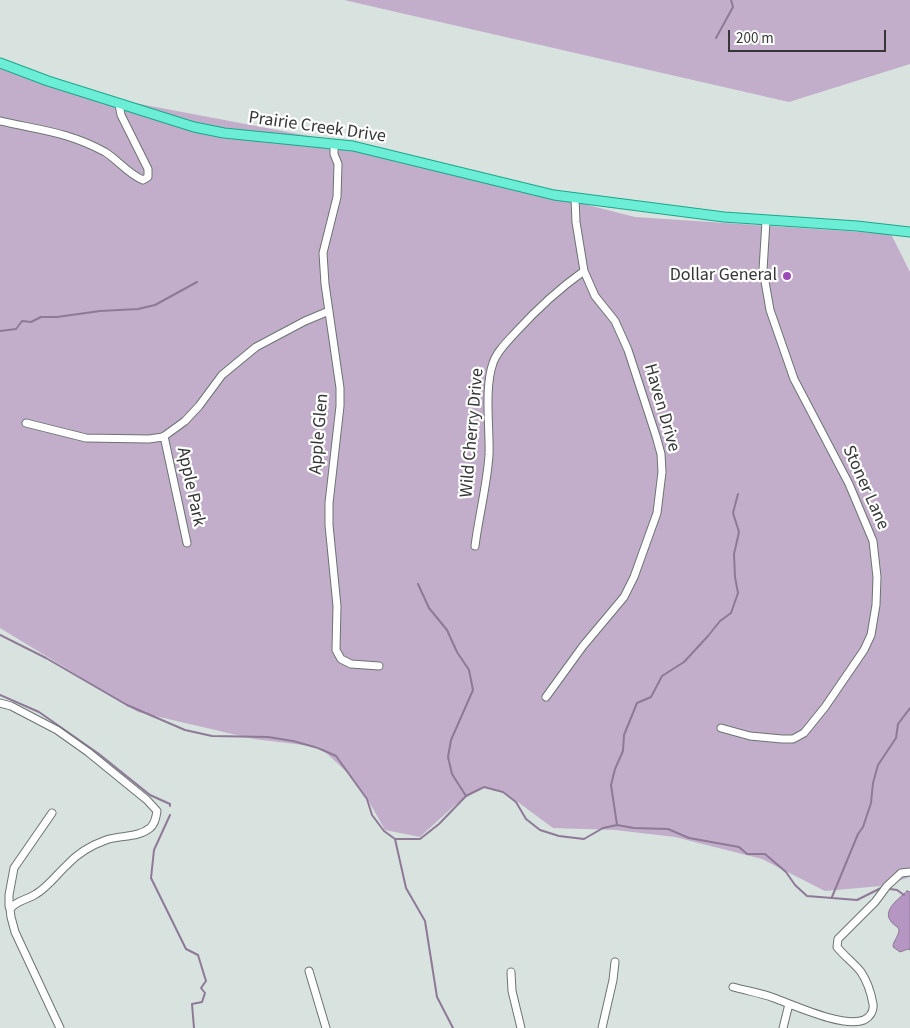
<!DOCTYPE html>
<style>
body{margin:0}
#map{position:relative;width:910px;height:1028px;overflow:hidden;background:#d8e2de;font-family:"Source Sans 3",sans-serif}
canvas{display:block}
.scale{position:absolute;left:728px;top:30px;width:158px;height:22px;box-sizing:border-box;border:2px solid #343736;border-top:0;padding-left:6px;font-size:15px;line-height:18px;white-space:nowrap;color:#343736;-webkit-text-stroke:4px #fff;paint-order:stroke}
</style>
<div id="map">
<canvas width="910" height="1028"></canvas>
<div class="scale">200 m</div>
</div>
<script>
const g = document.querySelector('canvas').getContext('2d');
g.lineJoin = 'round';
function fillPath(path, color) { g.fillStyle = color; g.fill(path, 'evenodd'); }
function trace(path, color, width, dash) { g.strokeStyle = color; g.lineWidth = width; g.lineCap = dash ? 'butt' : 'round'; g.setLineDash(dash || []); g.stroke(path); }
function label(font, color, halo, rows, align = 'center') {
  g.font = font + ' "Source Sans 3",sans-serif'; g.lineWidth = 4.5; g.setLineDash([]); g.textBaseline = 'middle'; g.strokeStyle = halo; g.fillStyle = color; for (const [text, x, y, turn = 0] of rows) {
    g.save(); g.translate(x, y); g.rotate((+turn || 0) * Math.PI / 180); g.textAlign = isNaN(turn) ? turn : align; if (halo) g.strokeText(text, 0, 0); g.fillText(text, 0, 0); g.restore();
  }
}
fillPath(new Path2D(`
 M344,0h566v64l-121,38z
 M0,60l124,41 211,40 300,76 256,17 19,38v605l-29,9 -56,5 -63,-32 -87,-22 -60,-7 -62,-2 -50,-37 -20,-5 -28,19 -35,32 -35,-7 -18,-32 -14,-20 -33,-31 -66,-8 -116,-27 -138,-84z`), '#c2aeca');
const water = new Path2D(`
 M907,891l3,1v58l-2,-1 -8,3 -7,-5c0,-7 6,-10 6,-18 -2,-3 -7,-5 -9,-9 -7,-11 10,-22 17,-29z`);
fillPath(water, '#b595c1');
trace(water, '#8e7997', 1);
trace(new Path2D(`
 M716,38l17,-31 -2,-7
 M0,331l16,-2 6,-8 9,1 10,-5h16l43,-6 38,-2 17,-4 42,-23
 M418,584l11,24 18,22 10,22 12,18 4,20 -22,50 -3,17 4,17 14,22
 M0,635l46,23 81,47 58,25 27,6 56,1 25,4 25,7 18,8 31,43 5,16 12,16 11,8h25l19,-15 27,-28 18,-9 19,5 13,10 10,17 14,11 19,6 25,3 19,-11 14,-3 17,3 34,1 21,9 50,9 8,7h18l21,18 9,13 12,11 50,4 24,-12
 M0,695l39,17 60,42 51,41 20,9v2
 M170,815l-16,35 -3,28 35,71 12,6 8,26 -5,7 4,5 -3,9 -10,2 2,24
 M617,825l-6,-40 4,-16 8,-18 1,-16 13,-32 14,-6 11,-21 22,-14 24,-26 12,-15 11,-8 7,-20 -3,-16 -1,-23 5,-22 -6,-19 5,-19
 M395,839l11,49 19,33 12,76 16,31
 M890,889l7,1 7,5
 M832,897l26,-63 5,-7 8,-24 2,-20 5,-18 18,-27 2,-14 12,-16`), '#8e7997', 2);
const minor = new Path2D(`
 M0,121c39,9 69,11 105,31 13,8 23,22 38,28l5,-3v-8l-27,-54 -2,-11
 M334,144v10l4,10 -1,33 -14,56 2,31 15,104v18l-11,97v22l8,81 -1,44 5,9 10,5 28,2
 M26,423l60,15 63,1 14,-2 22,-16 14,-15 23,-31 34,-28 49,-26 24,-10
 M164,436l23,107
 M475,546c4,-31 12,-61 14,-91 1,-27 -5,-67 4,-92 4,-12 15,-22 23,-31 22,-24 41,-42 68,-61
 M546,697l37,-51 41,-49 10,-20 23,-64 5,-41 -1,-18 -5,-18 -28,-86 -13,-29 -20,-25 -11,-25 -8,-49 -1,-24
 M0,703l11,3 46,24 31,22 59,48 10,11c-1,6 -2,13 -7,17 -12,10 -30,7 -44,12 -14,5 -29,14 -39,25 -10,9 -19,22 -31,29 -9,6 -19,6 -26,15l1,8 4,15 45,96
 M721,728l29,8 32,3h11l11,-6 21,-26 39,-57 7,-15 5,-30 1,-28 -4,-36 -24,-57 -55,-105 -24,-69 -7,-40 3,-49
 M10,909l-1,-3v-11l5,-27 38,-55
 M309,971l17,57
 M511,972l1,19 9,37
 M733,987c14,4 28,6 41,11 22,8 70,30 90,22 6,-3 10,-9 9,-16 -2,-11 -6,-23 -12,-32 -7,-9 -17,-16 -24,-25l1,-8 37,-37 12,-16 14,-13 9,-1
 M602,1028l11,-48 2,-18
 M783,1028l6,-24`);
const major = new Path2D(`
 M0,63l48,18 146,46 30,6 129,13 201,49 170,22 133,9 53,6`);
trace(minor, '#6b7471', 9);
trace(major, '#19a78c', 11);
trace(minor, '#fff', 7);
trace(major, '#6ceed6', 9);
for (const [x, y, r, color] of [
 [787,276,5,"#9e4bba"]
]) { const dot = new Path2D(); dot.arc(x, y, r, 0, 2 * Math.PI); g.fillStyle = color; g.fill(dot); trace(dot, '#fff', 2); }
label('18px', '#343736', '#fff', [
 ["Prairie Creek Drive",317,128,8],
 ["Haven Drive",661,408,74],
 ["Wild Cherry Drive",473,433,-85],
 ["Apple Glen",320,434,-85],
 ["Apple Park",190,487,78],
 ["Stoner Lane",865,488,66]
]);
label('18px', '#343736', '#fff', [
 ["Dollar General",777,276]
], 'right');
</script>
